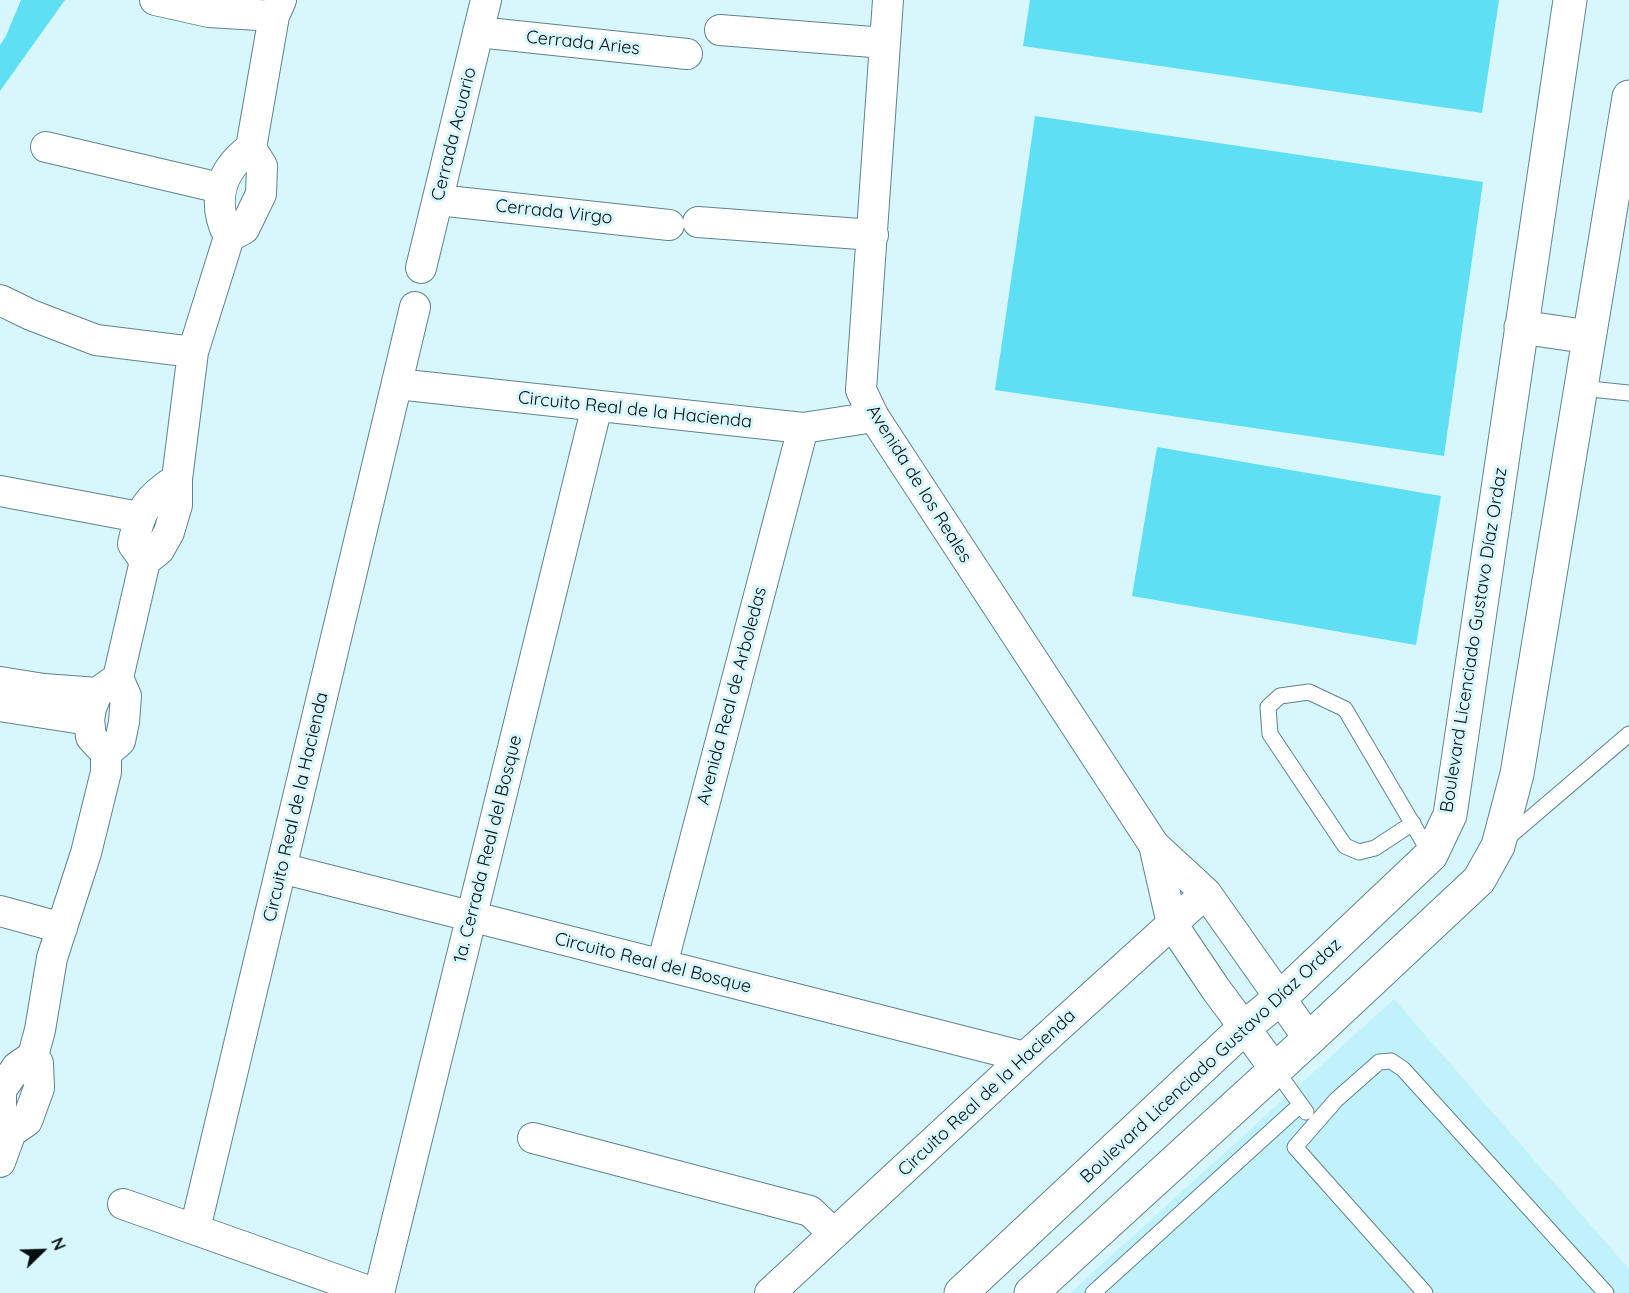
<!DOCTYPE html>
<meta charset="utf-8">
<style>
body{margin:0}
#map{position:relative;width:1629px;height:1293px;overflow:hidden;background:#d8f7fd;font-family:Quicksand,sans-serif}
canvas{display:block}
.north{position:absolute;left:12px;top:1221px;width:60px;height:60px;-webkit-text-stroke:4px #d8f7fd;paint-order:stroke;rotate:67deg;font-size:16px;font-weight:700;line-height:24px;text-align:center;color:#020e10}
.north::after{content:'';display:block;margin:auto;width:21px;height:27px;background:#020e10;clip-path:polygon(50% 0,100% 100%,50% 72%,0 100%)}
</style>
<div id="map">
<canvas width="1629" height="1293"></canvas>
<div class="north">N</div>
</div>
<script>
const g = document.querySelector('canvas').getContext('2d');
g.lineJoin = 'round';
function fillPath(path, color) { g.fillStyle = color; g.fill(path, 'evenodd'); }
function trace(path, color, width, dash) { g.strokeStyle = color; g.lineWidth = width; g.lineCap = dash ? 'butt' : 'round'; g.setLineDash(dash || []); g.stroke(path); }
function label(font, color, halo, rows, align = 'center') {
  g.font = font + ' Quicksand,sans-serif'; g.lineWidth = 6; g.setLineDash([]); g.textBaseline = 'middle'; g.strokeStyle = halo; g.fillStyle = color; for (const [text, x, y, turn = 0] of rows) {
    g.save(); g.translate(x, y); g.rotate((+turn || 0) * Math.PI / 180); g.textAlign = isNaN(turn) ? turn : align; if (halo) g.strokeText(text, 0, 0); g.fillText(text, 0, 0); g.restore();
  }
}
fillPath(new Path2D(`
 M1394,999l235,270v24h-559z`), '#c1f2fb');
fillPath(new Path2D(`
 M21,0h44l-65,91v-46l6,-9z
 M1030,0h469l-17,113 -459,-67z
 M1035,116l448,66 -39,274 -449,-66z
 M1157,447l284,49 -25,149 -284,-49z`), '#5edff4');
const service = new Path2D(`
 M1581,388l48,5
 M1413,823l-38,25 -16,4 -14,-6 -75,-112 -2,-27 12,-11 29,-4 36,17 86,146
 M1505,840l124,-106
 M1275,1069l31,43
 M1093,1293l207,-188
 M1425,1293l-130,-146 41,-47 43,-38 12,-1 12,8 203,224`);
const minor = new Path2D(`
 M155,0l54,12 65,4
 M888,0l-27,390 13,27 280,428 52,48 103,146
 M720,30l165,13
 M478,32l209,22
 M46,147l174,41
 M438,200l231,25
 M698,222l175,13
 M229,237l15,-8 17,-35 1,-28 -11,-18 23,-132 7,-16
 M421,268l65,-268
 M0,300l31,15 65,25 97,12
 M397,384l406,44 71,-11
 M0,491l139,26
 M145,561l-12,-17c7,-34 14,-46 44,-65
 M0,682l44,7 53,4
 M0,706l89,14
 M106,753l14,-12 4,-19 2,-26 -8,-18 27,-117 14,-11 10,-18 8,-27v-26l16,-127 36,-115c-18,-35 -9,-67 22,-89
 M1154,845l18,79 43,64 60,81
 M281,868l744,189
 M0,911l62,17
 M662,965l141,-537
 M11,1132l-10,-12v-30l16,-23 16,-11 7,-26 12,-72 34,-105 20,-81v-19l-15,-16 -2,-17 2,-12 6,-15 21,-15
 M533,1138l277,73 24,23
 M0,1162l11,-30 16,-11 12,-33 -1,-25 -5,-7
 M123,1204l251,89
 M195,1229l220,-922
 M379,1293l218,-887
 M770,1293l255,-236 181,-164`);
const tertiary = new Path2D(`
 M1521,327l68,10
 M961,1293l283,-265 36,-30 151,-143 19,-40 120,-815
 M1031,1293l278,-254 170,-159 19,-34 19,-72 112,-677`);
trace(service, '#5f838a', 17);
trace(minor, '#5f838a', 32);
trace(tertiary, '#5f838a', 35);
trace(service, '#fff', 15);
trace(minor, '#fff', 30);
trace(tertiary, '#fff', 33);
label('18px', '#020e10', '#d8f7fd', [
 ["Cerrada Aries",583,43,6],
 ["Cerrada Acuario",454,134,-76],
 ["Cerrada Virgo",554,212,6],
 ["Circuito Real de la Hacienda",635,410,6],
 ["Avenida de los Reales",919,484,58],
 ["Boulevard Licenciado Gustavo Díaz Ordaz",1474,640,-81],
 ["Avenida Real de Arboledas",732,696,-75],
 ["Circuito Real de la Hacienda",296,807,-77],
 ["1a. Cerrada Real del Bosque",488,849,-76],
 ["Circuito Real del Bosque",653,963,14],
 ["Boulevard Licenciado Gustavo Díaz Ordaz",1211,1061,-43],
 ["Circuito Real de la Hacienda",987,1093,-43]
]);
</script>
